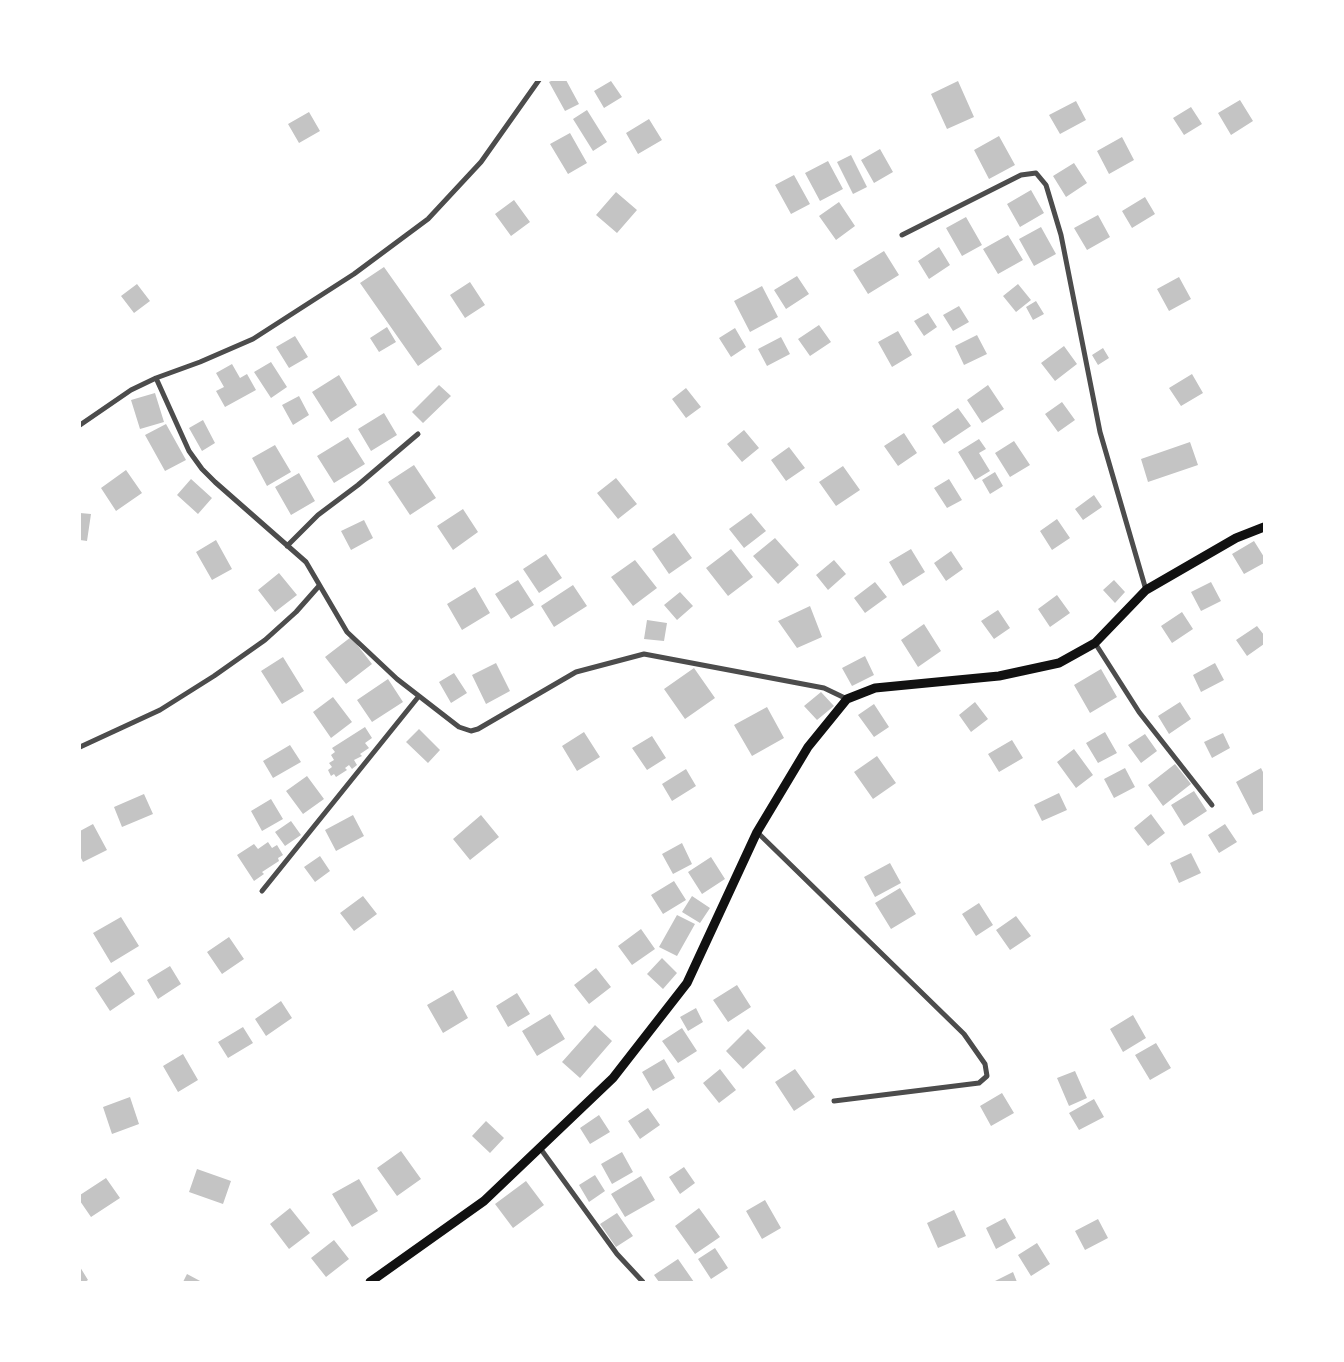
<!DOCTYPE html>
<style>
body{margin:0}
#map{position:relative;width:1344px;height:1362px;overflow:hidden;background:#fff;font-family:"Titillium Web",sans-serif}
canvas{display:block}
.frame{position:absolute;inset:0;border:81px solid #fff;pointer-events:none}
</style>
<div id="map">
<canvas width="1344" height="1362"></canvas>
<div class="frame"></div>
</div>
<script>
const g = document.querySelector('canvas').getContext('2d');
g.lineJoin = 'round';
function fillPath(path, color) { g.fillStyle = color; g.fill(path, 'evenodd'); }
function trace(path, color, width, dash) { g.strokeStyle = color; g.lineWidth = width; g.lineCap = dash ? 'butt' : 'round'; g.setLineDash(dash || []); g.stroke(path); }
fillPath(new Path2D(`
 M553,80h13l13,24 -14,7 -16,-29z
 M611,81l11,16 -18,11 -10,-17z
 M958,81l16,36 -27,12 -16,-35z
 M1240,100l13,21 -22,14 -13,-22z
 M1076,101l10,19 -26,14 -11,-19z
 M1191,107l11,17 -18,11 -11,-17z
 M587,110l20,32 -14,9 -20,-32z
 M309,112l11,19 -21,12 -11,-19z
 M649,119l13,21 -24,14 -12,-21z
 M570,133l17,30 -19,11 -18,-30z
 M999,136l16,29 -26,14 -15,-29z
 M1122,137l12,23 -25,14 -12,-23z
 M880,149l13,23 -19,11 -13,-23z
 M851,155l16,32 -14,7 -16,-32z
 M828,161l15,28 -23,12 -15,-28z
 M1074,163l13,20 -21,14 -13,-21z
 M794,175l16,29 -19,10 -16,-29z
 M1031,190l13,23 -24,14 -13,-23z
 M616,192l21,18 -20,23 -21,-18z
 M1145,197l10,17 -23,14 -10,-17z
 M514,200l16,22 -19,14 -16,-22z
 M839,202l16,24 -19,14 -17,-24z
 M1098,215l12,22 -23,13 -13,-22z
 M966,217l16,28 -20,11 -16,-28z
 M1041,227l15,27 -22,12 -15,-27z
 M1008,235l15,25 -25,14 -15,-25z
 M939,247l11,18 -21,14 -11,-18z
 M884,251l15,24 -31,19 -15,-24z
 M384,267l58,82 -24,17 -58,-83z
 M797,276l12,18 -23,15 -12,-19z
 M1179,277l12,22 -22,12 -12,-22z
 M470,282l15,23 -20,13 -15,-23z
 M137,284l13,17 -16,12 -13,-17z
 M1018,284l13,16 -15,12 -13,-16z
 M762,286l16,31 -28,15 -16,-31z
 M1036,301l8,13 -11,6 -7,-13z
 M959,306l10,16 -16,9 -10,-16z
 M928,313l9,14 -13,9 -10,-15z
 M819,325l12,17 -21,14 -12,-17z
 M387,327l9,15 -17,10 -9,-14z
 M735,328l11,19 -15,10 -12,-19z
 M898,331l14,24 -20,12 -14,-25z
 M977,335l10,19 -23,11 -9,-19z
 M295,336l13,21 -19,11 -13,-21z
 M781,337l9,17 -23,12 -9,-17z
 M1064,346l13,18 -22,17 -14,-18z
 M1103,348l6,10 -11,7 -6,-10z
 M271,362l16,25 -16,11 -17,-26z
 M232,364l8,14 7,-4 9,16 -31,17 -9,-16 8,-4 -8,-14z
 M1192,374l11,19 -22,13 -12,-18z
 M339,375l18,30 -26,17 -19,-30z
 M439,385l12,11 -28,27 -11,-11z
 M988,385l16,24 -22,14 -15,-23z
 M686,388l15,19 -15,11 -14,-19z
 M155,393l9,29 -24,7 -9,-29z
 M299,396l10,19 -16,10 -11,-20z
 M1062,402l13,18 -17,12 -13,-18z
 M958,408l13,18 -27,18 -12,-18z
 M384,413l13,22 -26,16 -13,-22z
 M203,420l12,23 -13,8 -13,-23z
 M166,424l20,36 -21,11 -20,-36z
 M744,430l15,18 -17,14 -15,-18z
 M904,433l13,20 -19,13 -14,-20z
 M348,437l17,27 -31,19 -17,-27z
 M979,439l7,10 -7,4 11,18 -15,9 -17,-28z
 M1014,441l16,24 -20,12 -15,-24z
 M1190,442l8,23 -50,17 -7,-23z
 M275,445l16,27 -24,14 -15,-28z
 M789,447l16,21 -19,13 -15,-21z
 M414,465l22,33 -26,17 -22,-33z
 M843,466l17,24 -24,16 -17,-24z
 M126,470l16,23 -26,18 -15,-23z
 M995,472l8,14 -13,8 -8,-14z
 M299,473l16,28 -24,14 -16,-28z
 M616,478l21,26 -19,15 -21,-26z
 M191,479l21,19 -14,16 -21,-19z
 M949,479l13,21 -15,8 -13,-20z
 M1094,495l8,12 -19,13 -8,-11z
 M463,509l15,23 -25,18 -16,-24z
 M80,513l11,1 -4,27 -7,-1z
 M751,513l15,18 -22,17 -15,-19z
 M1057,519l13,19 -18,12 -12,-19z
 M364,520l9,18 -22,12 -10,-19z
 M674,533l18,25 -23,16 -17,-25z
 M775,538l24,27 -21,19 -25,-28z
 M216,540l16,29 -20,11 -16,-28z
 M1254,541l10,16v6l-20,11 -12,-20z
 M731,549l22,28 -25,19 -22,-28z
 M911,549l14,23 -22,14 -14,-24z
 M951,551l12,18 -17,12 -12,-18z
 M546,554l16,24 -23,15 -16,-24z
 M635,560l22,28 -24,18 -22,-29z
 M834,560l12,14 -18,16 -12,-15z
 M279,573l18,22 -22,17 -17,-22z
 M518,580l16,25 -23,14 -16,-25z
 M1114,580l11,12 -10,11 -12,-13z
 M875,582l12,15 -22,16 -11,-15z
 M1211,582l10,19 -20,10 -10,-19z
 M573,585l14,21 -33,21 -13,-21z
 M475,587l15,26 -28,17 -15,-26z
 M680,592l13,14 -16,14 -13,-15z
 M1057,595l13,18 -20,14 -12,-18z
 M810,606l12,31 -25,11 -19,-27z
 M998,610l12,18 -16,11 -13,-18z
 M1182,612l11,17 -21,14 -11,-17z
 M647,620l20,3 -3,18 -20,-2z
 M924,624l17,27 -23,16 -17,-27z
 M1257,626l7,9v9l-17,12 -11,-16z
 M351,637l21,27 -26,20 -21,-27z
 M865,656l9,19 -22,11 -10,-18z
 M283,657l21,34 -22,13 -21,-33z
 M496,663l14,28 -24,13 -14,-29z
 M1215,663l9,17 -23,12 -8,-17z
 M694,668l21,30 -30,21 -21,-30z
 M1101,669l16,28 -27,16 -16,-28z
 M454,673l13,20 -16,10 -12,-21z
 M388,679l15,23 -31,20 -15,-22z
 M821,692l13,14 -17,14 -13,-14z
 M333,697l19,25 -21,16 -18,-26z
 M975,702l13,17 -17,13 -12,-17z
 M1180,702l11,17 -22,15 -11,-18z
 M874,704l15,23 -15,10 -16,-22z
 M767,707l17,31 -32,18 -18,-31z
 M365,727l7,11 -7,5 4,5 -9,6 2,2 -8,4 3,5 -5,4 -3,-4 -4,3 2,2 -11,7 -2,-3 -3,2 -3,-6 4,-3 -3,-4 5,-3 -3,-5 4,-3 -3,-4z
 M419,729l21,21 -12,13 -22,-21z
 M584,732l16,25 -23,14 -15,-25z
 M1105,732l12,21 -19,10 -12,-20z
 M1223,733l7,15 -18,10 -8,-16z
 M1145,734l12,17 -16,12 -13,-18z
 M652,736l14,22 -19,12 -15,-22z
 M1012,740l11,18 -24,14 -11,-18z
 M290,745l11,17 -28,16 -10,-17z
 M1074,749l19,26 -17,13 -19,-26z
 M877,756l19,27 -23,16 -19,-27z
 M1175,764l16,20 -28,22 -15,-21z
 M1125,768l10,19 -21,11 -10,-19z
 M1261,768l3,6v36l-11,5 -17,-33z
 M686,769l10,17 -24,15 -10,-17z
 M307,776l17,23 -21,15 -17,-23z
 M1194,791l13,20 -23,15 -13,-21z
 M1059,793l8,17 -25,11 -8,-16z
 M144,794l9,20 -31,13 -8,-20z
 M271,799l12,20 -21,12 -11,-20z
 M1151,814l14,19 -17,13 -14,-18z
 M353,815l11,21 -28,15 -11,-21z
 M481,815l18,22 -29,23 -17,-21z
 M291,821l10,14 -16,11 -10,-14z
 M93,824l14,26 -24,12 -3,-6v-25z
 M1225,824l12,18 -18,11 -11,-18z
 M268,842l4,6 5,-3 6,10 -5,3 1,3 -17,11 2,2 -10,7 -17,-26 17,-11 4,5z
 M682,843l10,21 -19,10 -11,-20z
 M1191,853l10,20 -22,10 -9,-20z
 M320,856l10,15 -15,11 -11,-15z
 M711,857l14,22 -23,15 -14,-22z
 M890,863l11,20 -26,14 -11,-20z
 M674,881l12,19 -23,14 -12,-19z
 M900,888l16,26 -25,15 -16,-26z
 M363,896l14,18 -23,17 -14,-18z
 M692,896l18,12 -10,15 -18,-11z
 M979,903l14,22 -17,11 -14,-22z
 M677,915l18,9 -18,32 -18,-9z
 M1016,916l15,20 -21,14 -14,-20z
 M121,917l18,29 -28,17 -18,-30z
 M641,929l14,20 -23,16 -14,-19z
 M229,937l15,22 -22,15 -15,-22z
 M662,958l15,15 -14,16 -16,-15z
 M170,966l11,18 -23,15 -11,-19z
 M596,968l15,19 -22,17 -15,-19z
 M120,971l15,23 -25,17 -15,-23z
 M737,985l14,22 -23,15 -15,-22z
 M453,990l15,28 -25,15 -16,-28z
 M517,993l13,21 -22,13 -12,-21z
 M281,1001l11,17 -26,18 -11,-17z
 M696,1008l7,14 -15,9 -8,-14z
 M550,1014l15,25 -28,17 -15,-25z
 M1133,1015l13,23 -23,14 -13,-23z
 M595,1025l17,16 -32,37 -18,-16z
 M243,1027l10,16 -25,15 -10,-16z
 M682,1028l15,23 -19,12 -16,-22z
 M748,1029l18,19 -23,21 -17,-18z
 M1156,1043l15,25 -21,12 -15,-25z
 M183,1054l15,26 -20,12 -15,-26z
 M664,1059l11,19 -22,13 -11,-19z
 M720,1069l16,21 -17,13 -16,-20z
 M795,1069l20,28 -21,14 -19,-29z
 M1075,1071l12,27 -18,8 -12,-28z
 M1002,1093l12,20 -23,13 -11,-20z
 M130,1097l9,27 -27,10 -9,-27z
 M1094,1099l10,18 -25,13 -10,-17z
 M648,1108l12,17 -20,14 -12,-18z
 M599,1115l11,17 -20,12 -10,-16z
 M486,1121l18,17 -14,15 -18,-17z
 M401,1151l20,28 -24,17 -20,-28z
 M622,1152l11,20 -21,12 -11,-20z
 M684,1167l11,16 -15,11 -11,-17z
 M197,1169l34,12 -8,23 -34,-12z
 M595,1175l10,16 -16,11 -10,-17z
 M641,1176l14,24 -30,17 -14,-23z
 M106,1178l14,20 -29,19 -11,-16v-6z
 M359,1179l19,32 -26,16 -20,-33z
 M526,1181l18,24 -31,23 -18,-24z
 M765,1200l16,28 -19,11 -16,-28z
 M290,1208l20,25 -21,16 -19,-25z
 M699,1208l21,29 -25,17 -20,-28z
 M954,1210l12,26 -28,12 -11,-25z
 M617,1213l16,23 -17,11 -16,-23z
 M1005,1218l11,20 -20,11 -10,-21z
 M1098,1219l10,19 -23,12 -10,-19z
 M334,1240l15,19 -23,18 -15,-19z
 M1037,1243l13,21 -19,12 -13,-21z
 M715,1248l13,20 -17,11 -13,-20z
 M678,1259l16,23h-35l-5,-7z
 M80,1267l8,13 -3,2h-5z
 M1013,1272l4,10h-24z
 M187,1274l15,8h-19z`), '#c4c4c4');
trace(new Path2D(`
 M902,235l119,-60 15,-2 10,12 15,50 39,197 46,158
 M156,378l33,73 13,18 13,13 91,80 41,70 50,47 62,48 12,4 7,-2 98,-57 68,-18 180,34 23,11
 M80,425l51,-35 25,-12 44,-16 53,-23 101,-65 74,-55 53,-57 58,-82
 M287,546l31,-31 40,-30 60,-51
 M1095,643l44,69 73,93
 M80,747l80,-37 54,-34 51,-36 31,-28 23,-26
 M757,832l207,202 21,30 2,12 -8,7 -145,18
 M262,891l157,-195
 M540,1148l77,106 26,28`), '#4c4c4c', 5);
trace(new Path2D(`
 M370,1282l114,-81 129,-123 74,-95 70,-151 51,-85 39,-48 28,-11 124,-12 60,-13 36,-20 51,-53 90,-52 28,-11`), '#111', 9);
</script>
